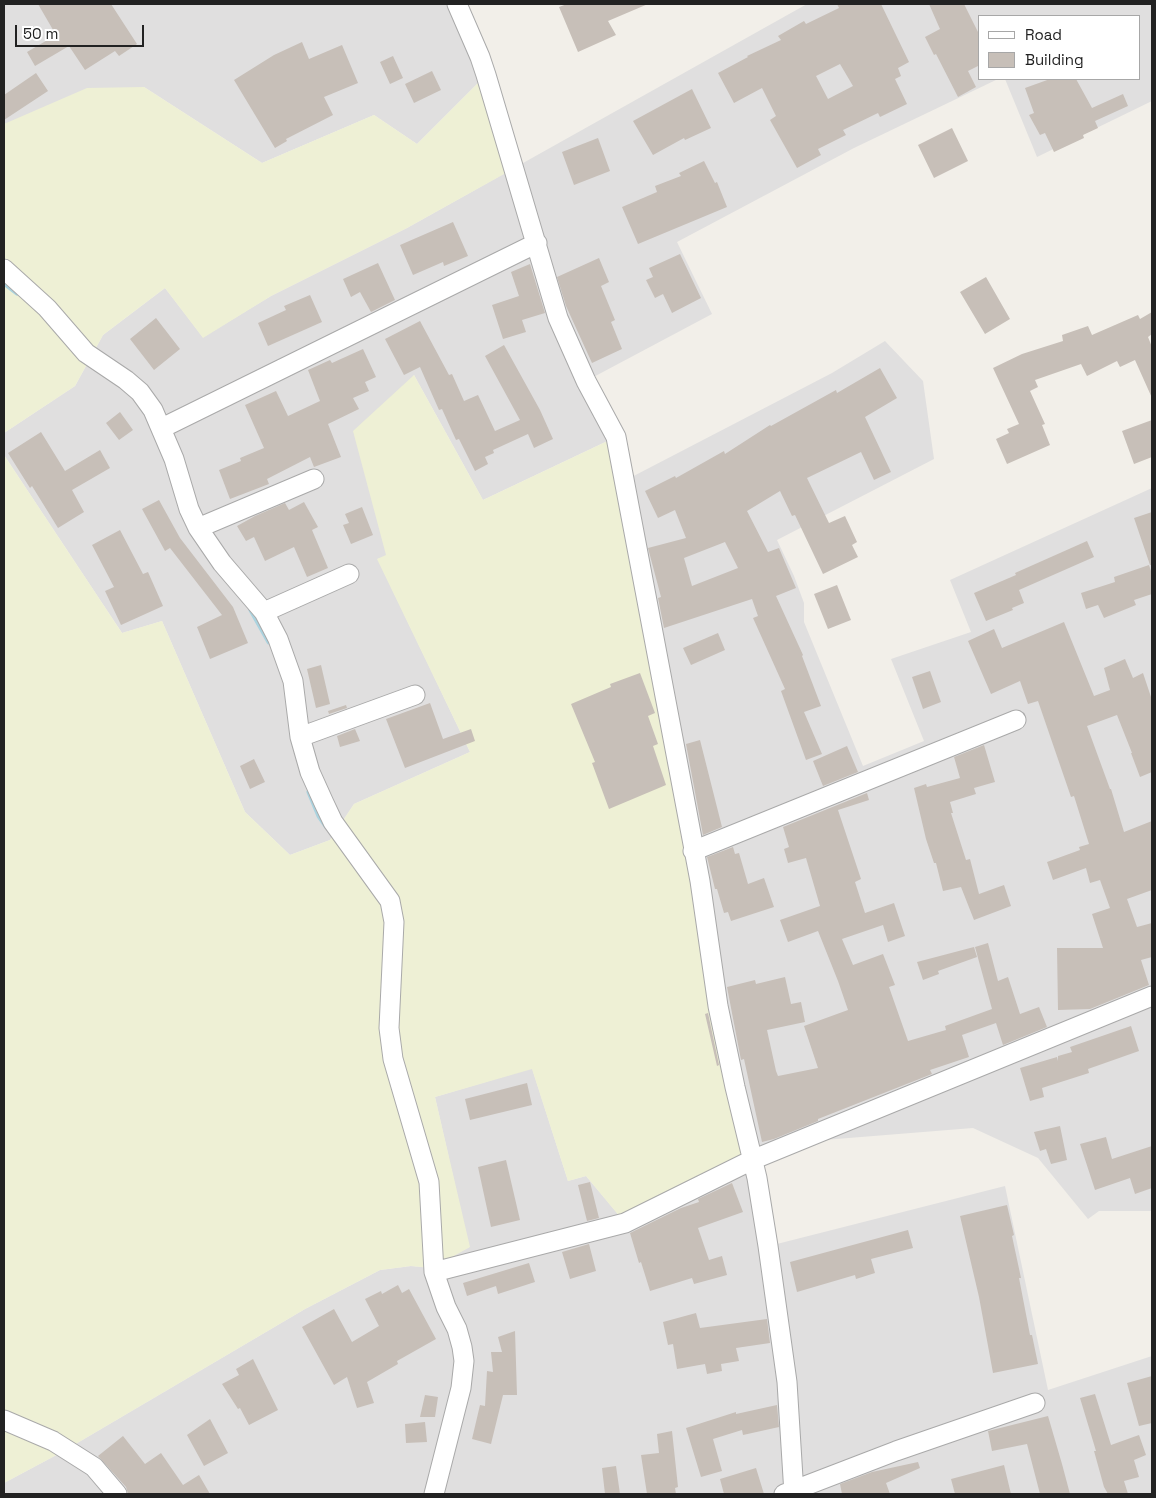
<!DOCTYPE html>
<style>
body{margin:0}
#map{position:relative;width:1156px;height:1498px;overflow:hidden;background:#f2efe9;font-family:"Space Grotesk",sans-serif}
canvas{display:block}
.frame{position:absolute;inset:0;border:5px solid #222;pointer-events:none}
.legend{position:absolute;left:978px;top:15px;width:162px;height:65px;box-sizing:border-box;background:#fff;border:1px solid #a7a7a7;margin:0;padding:6px 9px;list-style:none;font-size:15px;color:#222}
.legend li{display:flex;align-items:center;gap:10px;height:25px}
.legend b{width:25px;border:1px solid #a7a7a7}
.scale{position:absolute;left:15px;top:25px;width:129px;height:22px;box-sizing:border-box;border:2px solid #222;border-top:0;padding-left:6px;font-size:15px;line-height:18px;white-space:nowrap;color:#222;-webkit-text-stroke:4px #fff;paint-order:stroke}
</style>
<div id="map">
<canvas width="1156" height="1498"></canvas>
<div class="frame"></div>
<ul class="legend">
<li><b style="height:6px;background:#fff"></b>Road</li>
<li><b style="height:14px;background:#c7bfb8"></b>Building</li>
</ul>
<div class="scale">50 m</div>
</div>
<script>
const g = document.querySelector('canvas').getContext('2d');
g.lineJoin = 'round';
function fillPath(path, color) { g.fillStyle = color; g.fill(path, 'evenodd'); }
function trace(path, color, width, dash) { g.strokeStyle = color; g.lineWidth = width; g.lineCap = dash ? 'butt' : 'round'; g.setLineDash(dash || []); g.stroke(path); }
fillPath(new Path2D(`
 M4,4h453l29,71 -69,69 -43,-29 -112,48 -118,-76 -140,37z
 M807,4h345v97l-115,56 -32,-78h135v-63h-160v63h18l-144,69 -177,94 35,72 -126,67 30,56 -133,63 -69,-125 -28,181 -8,3 92,193 -116,52 -24,36 -40,15 -45,-43 -83,-191 -40,12 -118,-178v-22l71,-47 28,-51 62,-47 38,49 68,-41 136,-68z
 M885,341l38,40 11,78 -157,81 17,36 10,27v19l59,144 61,-25 -33,-82 80,-27 -21,-52 202,-92v723h-53l-11,8 -50,-61 -65,-30 -224,18 -125,-665 208,-108z
 M532,1068l36,113 18,-5 39,46 127,-62 17,86 236,-60 43,204 104,-34v137l-1148,1v-11l58,-31 243,-143 75,-39 31,-4 21,2 37,-21 -34,-150z`), '#e0dfdf');
fillPath(new Path2D(`
 M486,75l27,94 -106,59 -136,68 -68,42 -38,-50 -62,47 -28,51 -71,47v-309l83,-36 57,-1 118,76 112,-48 43,29z
 M414,375l69,125 133,-63 136,723 -127,63 -39,-47 -18,5 -36,-112 -97,28 35,150 -38,21 -21,-2 -31,4 -75,39 -243,143 -58,31v-1028l118,178 40,-12 83,191 45,43 40,-15 24,-36 116,-52 -93,-193 9,-4 -33,-124z`), '#eef0d5');
trace(new Path2D(`
 M4,283l13,10
 M251,610l18,32
 M309,792l10,24 7,10`), '#aad3df', 5);
fillPath(new Path2D(`
 M38,4h73l26,40 -18,12 -4,-5 -30,19 -16,-24 -34,20 -8,-14 29,-17z
 M567,4h81l-40,17 8,14 -38,17 -19,-45z
 M837,4h44l28,58 -11,6 3,8 -6,3 12,25 -27,13 -2,-4 -35,17 3,5 -28,14 3,6 -24,13 -27,-48 6,-4 -14,-28 -28,15 -16,-30 30,-16 -1,-1 34,-16 -3,-4 26,-15 2,3 33,-16zM840,64l13,22 -25,13 -12,-23z
 M929,4h35l16,32v29l-12,6 8,16 -18,10 -22,-43 -2,1 -9,-18 15,-8z
 M302,42l7,17 33,-14 16,38 -34,14 9,18 -47,24 1,2 -12,7 -41,-68 40,-25z
 M393,56l10,22 -13,6 -10,-22z
 M432,71l9,19 -27,13 -9,-19z
 M36,73l12,18 -44,29v-25z
 M1050,79h26l16,29 31,-14 5,12 -33,15 3,7 -15,7 1,3 -30,14 -9,-19 -5,2 -11,-20 5,-2 -9,-25z
 M692,89l19,39 -26,12 -1,-2 -31,17 -20,-34z
 M952,128l16,33 -34,17 -16,-33z
 M598,138l12,33 -36,14 -12,-33z
 M704,161l11,22 2,-1 10,25 -89,37 -16,-37 35,-15 -2,-6 26,-10 -2,-3z
 M453,222l15,34 -24,10 -1,-4 -30,13 -13,-30z
 M680,254l21,44 -29,15 -9,-19 -8,4 -9,-18 7,-3 -4,-9z
 M599,258l10,24 -8,4 14,34 -4,2 11,27 -30,14 -26,-57 -9,-29z
 M378,263l17,37 -24,12 -11,-20 -9,5 -8,-18z
 M530,264l15,49 -23,7 4,12 -23,7 -11,-34 27,-9 -8,-24z
 M986,277l24,42 -25,15 -25,-42z
 M310,295l12,27 -54,24 -10,-23 28,-13 -2,-4z
 M1152,312v22l-4,3 4,10v51l-17,-38 -15,7 -3,-6 -30,15 -6,-12 -46,16 3,7 -8,4 15,33 -3,1 8,20 -43,19 -11,-25 13,-6 -2,-4 12,-5 -26,-56 29,-14 41,-13 -1,-6 26,-9 4,9 46,-20 2,4z
 M156,318l24,31 -26,21 -24,-31z
 M420,321l29,54 3,-1 12,27 14,-6 17,36 25,-11 -35,-64 19,-11 36,65 13,29 -19,9 -6,-14 -35,16 1,3 -9,4 3,7 -13,7 -16,-32 -3,1 -14,-31 -3,1 -19,-43 -16,8 -19,-36z
 M363,349l13,28 -11,5 4,9 -16,7 6,11 -31,15 13,33 -27,10 -4,-10 -43,22 2,5 -39,15 -11,-29 22,-9 -1,-3 24,-10 -19,-43 31,-14 12,25 32,-15 -12,-31 22,-10 2,3z
 M880,368l17,30 -32,19 26,55 -17,8 -13,-28 -54,26 22,45 16,-7 12,26 -5,3 6,12 -35,17 -28,-59 -3,1 -12,-25 -33,20 21,41 11,-4 17,40 -20,8 27,59 -1,1 19,50 -17,6 18,42 -16,6 -25,-69 4,-2 -32,-71 5,-2 -6,-17 -88,29 -6,-30 3,-1 -13,-49 38,-10 -11,-28 -17,8 -13,-27 30,-15 1,2 48,-27 1,3 45,-29 1,1 65,-36 1,3zM725,542l13,26 -46,18 -8,-28z
 M120,412l13,18 -14,10 -13,-17z
 M1152,420v37l-18,7 -12,-33z
 M41,432l24,39 35,-21 10,18 -38,22 12,22 -26,16 -26,-42 -2,2 -22,-35z
 M159,500l21,38 53,69 15,36 -38,16 -13,-32 25,-12 -52,-67 -5,3 -23,-42z
 M304,502l14,25 -6,3 16,38 -21,9 -13,-30 -29,14 -11,-24 -8,4 -9,-15 18,-10 30,-13 4,7z
 M362,507l11,28 -22,9 -8,-19 6,-2 -4,-9z
 M1152,512v53h-2l-16,-47z
 M120,530l23,44 5,-2 15,34 -42,19 -16,-34 9,-4 -22,-42z
 M1087,541l7,16 -75,33 5,13 -12,5 1,2 -27,11 -12,-28 42,-18 -1,-2z
 M1149,565l3,9v20l-18,6 2,5 -32,13 -6,-13 -12,4 -5,-16 34,-11 -1,-5z
 M837,585l14,35 -23,9 -14,-35z
 M1064,622l30,74 16,-6 -6,-22 21,-9 8,19 10,-5 9,27v72l-12,5 -9,-24h1l-15,-38 -30,11 23,63h1l13,43 28,-11v69l-25,9 10,28 15,-4v34l-11,3 8,25 -59,24 -32,1 -1,-62h46l-11,-34 18,-6 -10,-28 -10,3 -4,-15 -33,12 -6,-18 33,-12 -1,-3 10,-3 -15,-48 -3,1 -33,-96 -10,3 -8,-23 -29,13 -23,-53 26,-12 8,19z
 M718,633l7,17 -34,15 -8,-17z
 M321,665l9,39 -14,4 -9,-39z
 M930,671l11,31 -18,7 -11,-32z
 M640,673l15,40 -7,3 10,28 -5,2 13,39 -57,24 -17,-46 3,-1 -24,-58 40,-17 -1,-3z
 M430,703l13,36 28,-10 4,12 -70,27 -19,-49z
 M346,705l1,3 -18,6 -1,-3z
 M355,729l5,12 -20,6 -3,-11z
 M700,740l22,87 -19,8 -17,-91z
 M984,745l11,37 -21,6 2,6 -26,8 3,11h-2l15,47 4,-1 9,35 25,-9 7,21 -37,14 -13,-33 -18,4 -7,-28h-2l-8,-24 -12,-51 12,-4 1,3 33,-9 -6,-21z
 M847,746l11,26 -35,14 -10,-25z
 M254,759l11,23 -15,7 -10,-23z
 M867,793l2,7 -31,10 23,69 -6,3 10,31 29,-10 11,33 -17,6 -5,-17 -41,14 11,26 30,-11 12,31 -6,2 19,54 38,-11 -1,-4 47,-17 -17,-62 13,-4 10,38 10,-4 12,37 19,-7 8,20 -44,18 -7,-22 -34,12 7,22 -39,13 2,4 -114,45v2l-44,18 -12,3 -18,-83 -3,1 -14,-73 28,-7 1,4 29,-7 6,27 10,-2 4,20 -38,8 9,41 2,5 40,-8 -14,-42 44,-16 -10,-29 -20,-50 -30,11 -8,-22 40,-14 -14,-48 -18,5 -4,-14 5,-2 -6,-20z
 M733,847l2,7 4,-1 9,31 16,-6 10,29 -43,14 -3,-9 -4,1 -7,-24h-2l-8,-32z
 M974,947l3,10 -39,14 1,3 -16,6 -6,-18z
 M708,1013l11,52 -2,1 -12,-52z
 M1131,1026l8,25 -51,18 1,4 -47,15 2,9 -14,4 -10,-33 37,-11 1,4v-5l14,-4 -2,-5z
 M527,1083l5,22 -62,15 -5,-21z
 M1060,1126l7,34 -16,4 -5,-15 -6,2 -6,-19z
 M1106,1137l6,22 40,-13v42l-17,6 -5,-16 -35,12 -15,-46z
 M506,1160l14,60 -29,7 -13,-60z
 M590,1182l9,36 -12,3 -9,-36z
 M732,1183l11,29 -45,16 11,32 13,-4 5,19 -33,9 -2,-6 -42,13 -9,-29 -2,1 -9,-30 51,-25 18,-6 -1,-3z
 M1007,1205l7,30 -2,1 9,42h-2l11,57h2l6,29 -45,9 -14,-76 -19,-81z
 M908,1230l5,18 -42,11 4,14 -19,6 -1,-4 -58,17 -7,-30z
 M589,1244l7,27 -26,8 -8,-27z
 M529,1263l6,19 -37,12 -2,-8 -29,10 -4,-13z
 M398,1285l4,8 7,-4 27,50 -39,22 1,3 -31,18 7,21 -17,5 -10,-31 -13,8 -32,-58 32,-18 18,33 27,-16 -14,-27 16,-8 1,3z
 M696,1313l4,15 67,-9 3,24 -34,5 3,13 -18,3 1,7 -15,3 -2,-10 -28,5 -4,-25 -5,1 -5,-23z
 M515,1331l2,64h-14l-12,49 -19,-5 8,-34 5,1 2,-35 6,1 -2,-20h11l-4,-15z
 M253,1359l25,51 -29,15 -9,-17 -2,1 -16,-25 17,-9 -3,-6z
 M1152,1376v47l-13,3 -12,-43z
 M1095,1394l16,51 28,-10 7,20 -12,5 5,17 -15,4 4,13h-20l-4,-7 -10,-36h2l-16,-53z
 M425,1395l13,2 -3,20h-15z
 M777,1405l2,22 -36,8 -1,-5 -29,9 9,32 -21,6 -15,-49 50,-16v2z
 M1048,1416l14,48 8,30h-30l-13,-50 -35,7 -4,-20z
 M210,1419l18,34 -24,13 -17,-31z
 M425,1422l2,20 -21,1 -1,-19z
 M672,1431l6,56 -3,1 1,6h-29l-6,-39 18,-2 -2,-19z
 M123,1436l22,28 16,-11 22,32 16,-10 11,19h-82l-2,-7 -28,-31z
 M918,1462l2,6 -34,15 4,11h-48l-2,-10 32,-12z
 M1004,1465l7,29h-56l-4,-15z
 M616,1466l4,28h-15l-3,-26z
 M756,1468l8,26h-40l-4,-15z`), '#c7bfb8');
const minor = new Path2D(`
 M457,4l23,53 6,18 72,243 28,63 30,56 84,444 18,125 17,81 22,91 11,68 19,136 7,112
 M4,269l43,39 39,45 40,27 14,12 13,18 21,49 15,50 9,19 24,35 42,49 14,27 15,42 7,56 10,35 14,31 9,19 57,79 4,21 -5,106 4,31 36,123 5,90 12,35 11,22 5,18 2,14 -3,27 -27,106
 M162,428l375,-185
 M198,528l116,-49
 M264,612l85,-38
 M300,737l115,-42
 M693,851l323,-131
 M434,1272l191,-49 127,-63 400,-164
 M4,1420l49,21 41,26 23,27
 M784,1494l112,-43 139,-48`);
trace(minor, '#a9a9a9', 21);
trace(minor, '#fff', 19);
</script>
